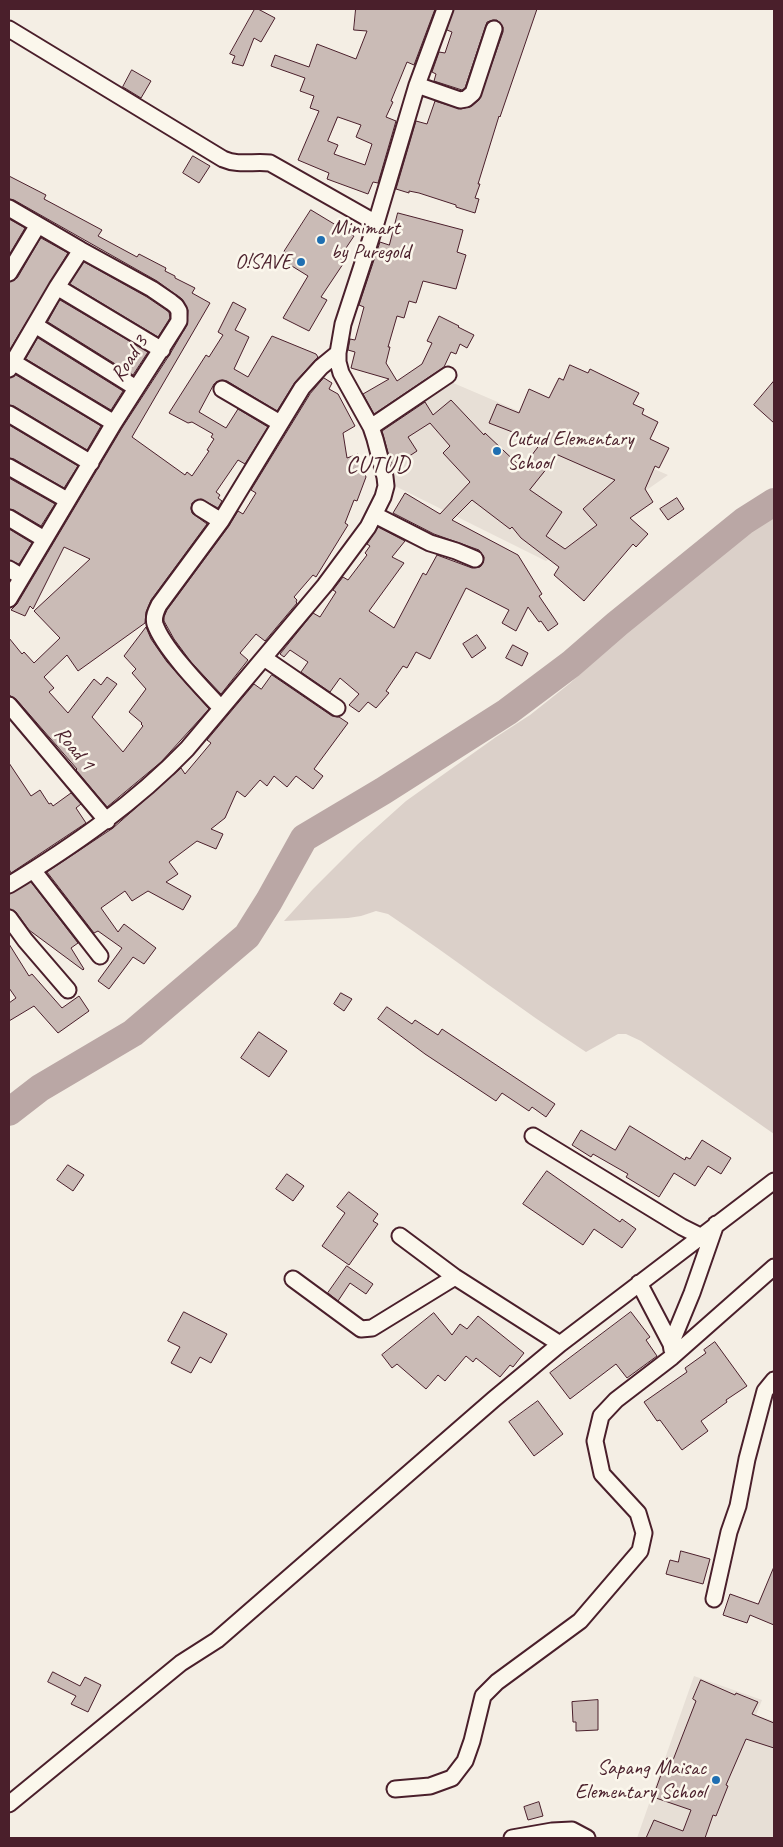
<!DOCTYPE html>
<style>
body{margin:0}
#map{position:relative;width:783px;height:1847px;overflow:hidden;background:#f4eee4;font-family:Caveat,sans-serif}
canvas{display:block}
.frame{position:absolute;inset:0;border:10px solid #4a1f2b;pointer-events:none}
</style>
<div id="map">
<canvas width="783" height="1847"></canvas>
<div class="frame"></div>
</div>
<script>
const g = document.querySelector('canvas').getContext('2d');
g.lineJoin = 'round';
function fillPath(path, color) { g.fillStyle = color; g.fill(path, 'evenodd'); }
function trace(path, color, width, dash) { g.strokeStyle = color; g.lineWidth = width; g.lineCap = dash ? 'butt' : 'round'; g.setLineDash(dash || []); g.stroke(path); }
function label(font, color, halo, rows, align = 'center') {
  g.font = font + ' Caveat,sans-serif'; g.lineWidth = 5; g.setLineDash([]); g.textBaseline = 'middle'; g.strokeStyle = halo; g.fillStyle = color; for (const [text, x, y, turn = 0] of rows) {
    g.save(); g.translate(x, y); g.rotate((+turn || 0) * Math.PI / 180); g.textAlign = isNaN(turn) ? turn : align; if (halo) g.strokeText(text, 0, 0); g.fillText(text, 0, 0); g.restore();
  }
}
fillPath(new Path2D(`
 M451,382l217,93 -122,86 -151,-75 -20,-60z
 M694,1676l68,24 -6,15 18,6v117h-137z`), '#e7dfd6');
fillPath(new Path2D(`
 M774,516v618l-133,-93 -15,-7h-8l-32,18c-68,-44 -131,-93 -198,-138l-12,-3 -15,5 -13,2 -64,3 29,-32 45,-45 48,-43 90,-64 34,-22 39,-31 168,-149 25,-16z`), '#dbd0c9');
trace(new Path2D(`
 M9,1112l31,-24 93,-55 114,-97 22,-35 35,-63 79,-47 124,-79 64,-48 46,-40 127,-103 30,-19`), '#baa7a5', 28);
const building = new Path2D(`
 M255,9h3l17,9 -14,24 -7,-4 -11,28 -11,-3 3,-7 -5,-2z
 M356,9h79l-21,56 -7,-3 -16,39 2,1 -7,15 10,4 -18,62 -5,-1 -5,12 -41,-15 2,-6 -31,-13 21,-49 -9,-3 4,-12 -14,-5 5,-13 -34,-12 4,-11 34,12 8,-23 39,15 11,-28 -13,-1zM338,117l23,8 -5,12 16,7 -7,21 -31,-11 4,-9 -10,-4z
 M454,9h83l-37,108 -1,-1 -21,68h2l-5,14 4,1 -4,14 -19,-6v-2l-37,-12 -10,-2v2l-13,-4 20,-68 11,3 8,-23 26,8 11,-3 7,-6 24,-68v-5l-6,-7h-4l-6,2 -22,66 -3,2 -28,-9 2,-7 -4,-2 7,-20 6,1 7,-21 -5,-2z
 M132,70l19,11 -10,17 -18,-11z
 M193,156l17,10 -11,17 -16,-10z
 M9,176l37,19 -2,4 58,31 -4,6 39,21 2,-3 27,14 -1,3 10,5v2l20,10 -3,5 18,10 -78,134 53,38 2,-3 5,4 17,-25 -2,-1 7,-11 -3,-2 2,-3 -21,-12 -4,1 -19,-10 37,-58 3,2 14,-22 -5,-3 15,-30 13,7 -11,21 14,7 -15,32 14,8 24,-41 44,18 2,3 -23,25 -18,29 -50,-30 -5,-1 -8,4 -15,28 27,16 12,-19 30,18 -23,37 -7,-4 -22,32 4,3 -2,3 4,3 -4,7 -17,-9 -9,4 -1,5 1,5 15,11 -56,76 -5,12 -1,11 -67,48 -11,-16 -23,22 10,11 -5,4 19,21 26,-34 7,6 6,-8 10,7 -25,33 31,35 20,-26 -2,-2 1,-1 -13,-11 17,-23 -14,-16 4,-4 -12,-13 22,-29 5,12 16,23 42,47 -48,53 -54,45 -31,-37 1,-1 -61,-70 -7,-4v-57l13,16 2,-2 10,11 26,-25 -26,-27 56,-52 -26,-12 -31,62 -3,-3 -5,10 -14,-6 6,-6 105,-176 48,-74 17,-29 1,-15 -6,-11 -25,-18 -143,-81 -5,-1z
 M311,210l43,26 -10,15 5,4 -28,42 6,3 -18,31 -26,-13 25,-42 -21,-13 3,-8 -6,-3z
 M398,213l65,17 -6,22 9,3 -10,34 -33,-8 -7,22 -7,-2 -5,17 -7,-2 -9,31h2l-4,16 11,18 25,-17 10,-21 -5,-2 12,-25 20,10 -1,1 16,8 -7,13 -7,-4 -4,10 -5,-2 -7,15 -70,47 -11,-20 26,-15 -38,-11 4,-16 -7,-2 2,-11 5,1 9,-33 -5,-2 21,-63 9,3z
 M9,219l16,9 -16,27z
 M41,238l27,15 -59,98v-69l8,-4z
 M84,262l63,35 22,15 1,6 -12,19 -88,-53z
 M60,300l88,52 -15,23 -85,-53z
 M38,338l85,53 -12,19 -85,-51z
 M570,365l18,8 2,-4 49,24 -6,11 11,5 -2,5 16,8 -8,17 19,9 -10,20 -4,-2 -10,23 8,13 -23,16 18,16 -12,13 -3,-3 -49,57 -30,-26 5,-8 -38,-29 -9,-11 -2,2 -38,-29 -20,20 66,35 24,39 -3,2 19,28 -10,7 -7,-10 -2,1 -11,-15 -12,24 -14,-8 7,-13 -43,-22 -36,71 -14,-7 -9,16 -4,-2 -17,25 3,2 -13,15 -8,-6 -9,10 -10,-7 10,-11 -19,-16 -10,14 -29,-20 7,-10 -18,-12 -6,7 -4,-3 33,-41 7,4 16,-25 -3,-2 10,-13 5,3 19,-25 -2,-2 5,-7 -3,-2 11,-17 27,14 -13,16 12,6 -35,48 25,17 29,-55 3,2 11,-20 35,13 8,-1 3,-4 1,-6 -5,-7 -45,-16 -41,-21 12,-20 35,21 30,-32 -27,-29 7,-7 -20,-23 -22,14 9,14 -23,15 -4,-6 -8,-29 43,-29 8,13 18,-15 33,35 1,-2 37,35 19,-25 -52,-20 8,-19 22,9 10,-24 20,9 10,-20 4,2zM558,455l57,25 -32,29 14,16 -32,24 -19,-13 16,-24 -32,-22z
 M16,375l85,51 -14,24 -73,-44 -5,-1v-27z
 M324,378l8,5 -3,6 9,5 17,32 -12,7 4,25 11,-4 8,23 -9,24 -3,-1 -9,23 3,2 -32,52 -3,-2 -19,22 3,3 -1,2 1,1 -32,38 -9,-7 -16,19 8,7 -27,34 -30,-32 -17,-23 -10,-18v-4l3,-7 62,-84 9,-15 5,3 13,-21 -5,-3 59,-96z
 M774,381v42l-20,-18z
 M9,425l69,41 -14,22 -50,-29 -5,-1z
 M9,478l46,26 -14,22 -27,-16 -5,-1z
 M677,498l7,11 -16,11 -8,-11z
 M9,529l23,14 -13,21 -10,-4z
 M477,635l9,13 -14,10 -9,-14z
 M513,645l15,8 -6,13 -16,-8z
 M272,675l60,41 7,1 9,6 -34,46 9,7 -10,13 -17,-13 -9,11 -13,-11 -7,10 -7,-6 -15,17 -8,-6 -12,27 -14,11 12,5 -7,15 -19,-8 -28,21 9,12 -12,8 25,14 -8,14 -35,-19 -16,10 -7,-10 -24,17 17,24 6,-8 32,24 -12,16 -11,-7 -24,32 -11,-8 24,-33 -24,-17 -4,2 -47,-61 66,-44 68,-60 4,6 26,-31 -4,-3 47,-56 7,5z
 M9,763l22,33 9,-6 9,14 2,-1 2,3 18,-13 10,11 -5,4 10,15 -75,50 -2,-4z
 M31,882l47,61 -7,5 13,21 -1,1 -54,-40 -13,-18 -7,-3v-14z
 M9,944l20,32 3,-2 30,34 17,-12 10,15 -31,22 -24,-27 -25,15v-18l7,-5 -7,-10z
 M341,993l11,6 -8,12 -10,-7z
 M387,1007l25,17 3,-4 23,15 4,-6 113,75 -9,13 -14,-10 -3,4 -27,-18 -6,8 -71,-47 -47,-35z
 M259,1032l28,19 -18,26 -28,-19z
 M630,1126l55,34 1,-3 4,2 12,-19 29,18 -10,16 -13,-8 -13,20 -21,-13 -15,24 -33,-20 2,-3 -35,-20 -2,3 -19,-12 9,-15 34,20z
 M68,1165l16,10 -11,16 -16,-11z
 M547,1171l73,51 2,-3 14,10 -14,19 -28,-19 -11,16 -60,-41z
 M287,1174l17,12 -11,15 -17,-12z
 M349,1192l29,22 -5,7 5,3 -29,41 -27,-19 23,-33 -8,-6z
 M347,1266l26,18 -7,10 -16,-11 -12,18 -10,-8z
 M184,1312l43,22 -16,29 -11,-6 -9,16 -20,-10 9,-16 -12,-6z
 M631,1312l19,25 -4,3 11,16 -30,22 -11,-14 -46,35 -20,-26z
 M434,1313l18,22 8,-11 7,5 11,-13 46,37 -11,14 -3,-2 -10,12 -24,-19 -3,4 -7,-6 -21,25 -7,-6 -12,14 -29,-25 -5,4 -10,-13z
 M715,1342l32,44 -21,14 1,2 -26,19 7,10 -26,19 -22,-30 -3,1 -13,-19 43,-30 -2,-4 21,-15 -2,-3z
 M538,1401l25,33 -29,22 -25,-34z
 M681,1551l29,8 -7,25 -37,-10 4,-14 8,2z
 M774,1567v58l-24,-10 -3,8 -24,-8 7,-21 28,10z
 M53,1672l27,14 5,-9 16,8 -13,27 -17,-8 5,-8 -28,-14z
 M701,1680l34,15 1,-2 22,9 -6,12 22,9v25l-28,-9 -20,46 2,1 -12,30 -3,-1 -8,23h-59l8,-18 29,11 8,-21 -38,-13 14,-39 6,2 23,-59 -3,-2z
 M598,1700v30l-22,1v-9h-3l-1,-20z
 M539,1802l4,14 -15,4 -4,-13z`);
fillPath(building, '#cabbb6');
trace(building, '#4a1f2b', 1);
const minor = new Path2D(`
 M9,29l214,130c16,7 30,2 47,4l106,60
 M417,85l43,15 6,-1 7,-6 21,-64
 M9,208l72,42 71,39 19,13 5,4 3,5v10l-3,5 -62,97 -105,176
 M9,273l29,-48
 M57,287l105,63
 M35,325l101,63
 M13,362l101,61
 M9,369l48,-82 24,-37
 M222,389l58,34
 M9,414l82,49
 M371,427l77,-52
 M9,467l58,33
 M200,508l21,13
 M375,515l55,28 26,8 19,8
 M9,518l35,21
 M9,569l13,8
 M264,658l73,50
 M9,705l98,116
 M221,708c-18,-19 -58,-60 -66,-84 -2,-7 1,-13 4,-19l62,-84 81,-133 19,-21 17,-14
 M33,870l67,86
 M9,885c64,-39 126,-82 178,-136l138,-164 43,-58 15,-30 3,-11 -1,-9 -10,-38 -4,-12 -30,-54 -3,-11v-9l5,-29 33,-101 41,-138 28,-76
 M9,918l16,22 43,50
 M533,1136l149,91 18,9
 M400,1236l55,41 105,67
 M293,1279l68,50 11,-1 83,-51
 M639,1283l32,61 1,6
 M671,1344l21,-51 24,-69
 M714,1599l15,-67 9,-26 9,-47 18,-68 9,-11
 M395,1789l35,-3 22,-8 13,-17 7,-20 11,-45 14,-14 83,-61 60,-70 4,-18 -6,-20 -36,-39 -7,-33 6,-25 15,-16 56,-43 102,-90
 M9,1804l172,-141 36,-23 277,-241 66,-55 214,-163
 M512,1838l40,-7 20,-1 15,8`);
trace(minor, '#4a1f2b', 19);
trace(minor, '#fbf7ec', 15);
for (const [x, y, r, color] of [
 [321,240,5,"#1f6fb2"],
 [301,262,5,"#1f6fb2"],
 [497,451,5,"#1f6fb2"],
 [716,1780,5,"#1f6fb2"]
]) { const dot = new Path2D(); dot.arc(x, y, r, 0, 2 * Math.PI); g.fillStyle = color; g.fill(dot); trace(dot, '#fbf7ec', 2); }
label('21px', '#4a1f2b', '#fbf7ec', [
 ["Minimart",331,228],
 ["by Puregold",331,252],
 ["O!SAVE",291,262,"right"],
 ["Cutud Elementary",507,439],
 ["School",507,463],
 ["Sapang Maisac",706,1768,"right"],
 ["Elementary School",706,1792,"right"]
], 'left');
label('21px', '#4a1f2b', '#fbf7ec', [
 ["Road 3",130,359,-57],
 ["Road 1",74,749,50]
]);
g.letterSpacing = '1px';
label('24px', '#4a1f2b', '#fbf7ec', [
 ["CUTUD",378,466]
]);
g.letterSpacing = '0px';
</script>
